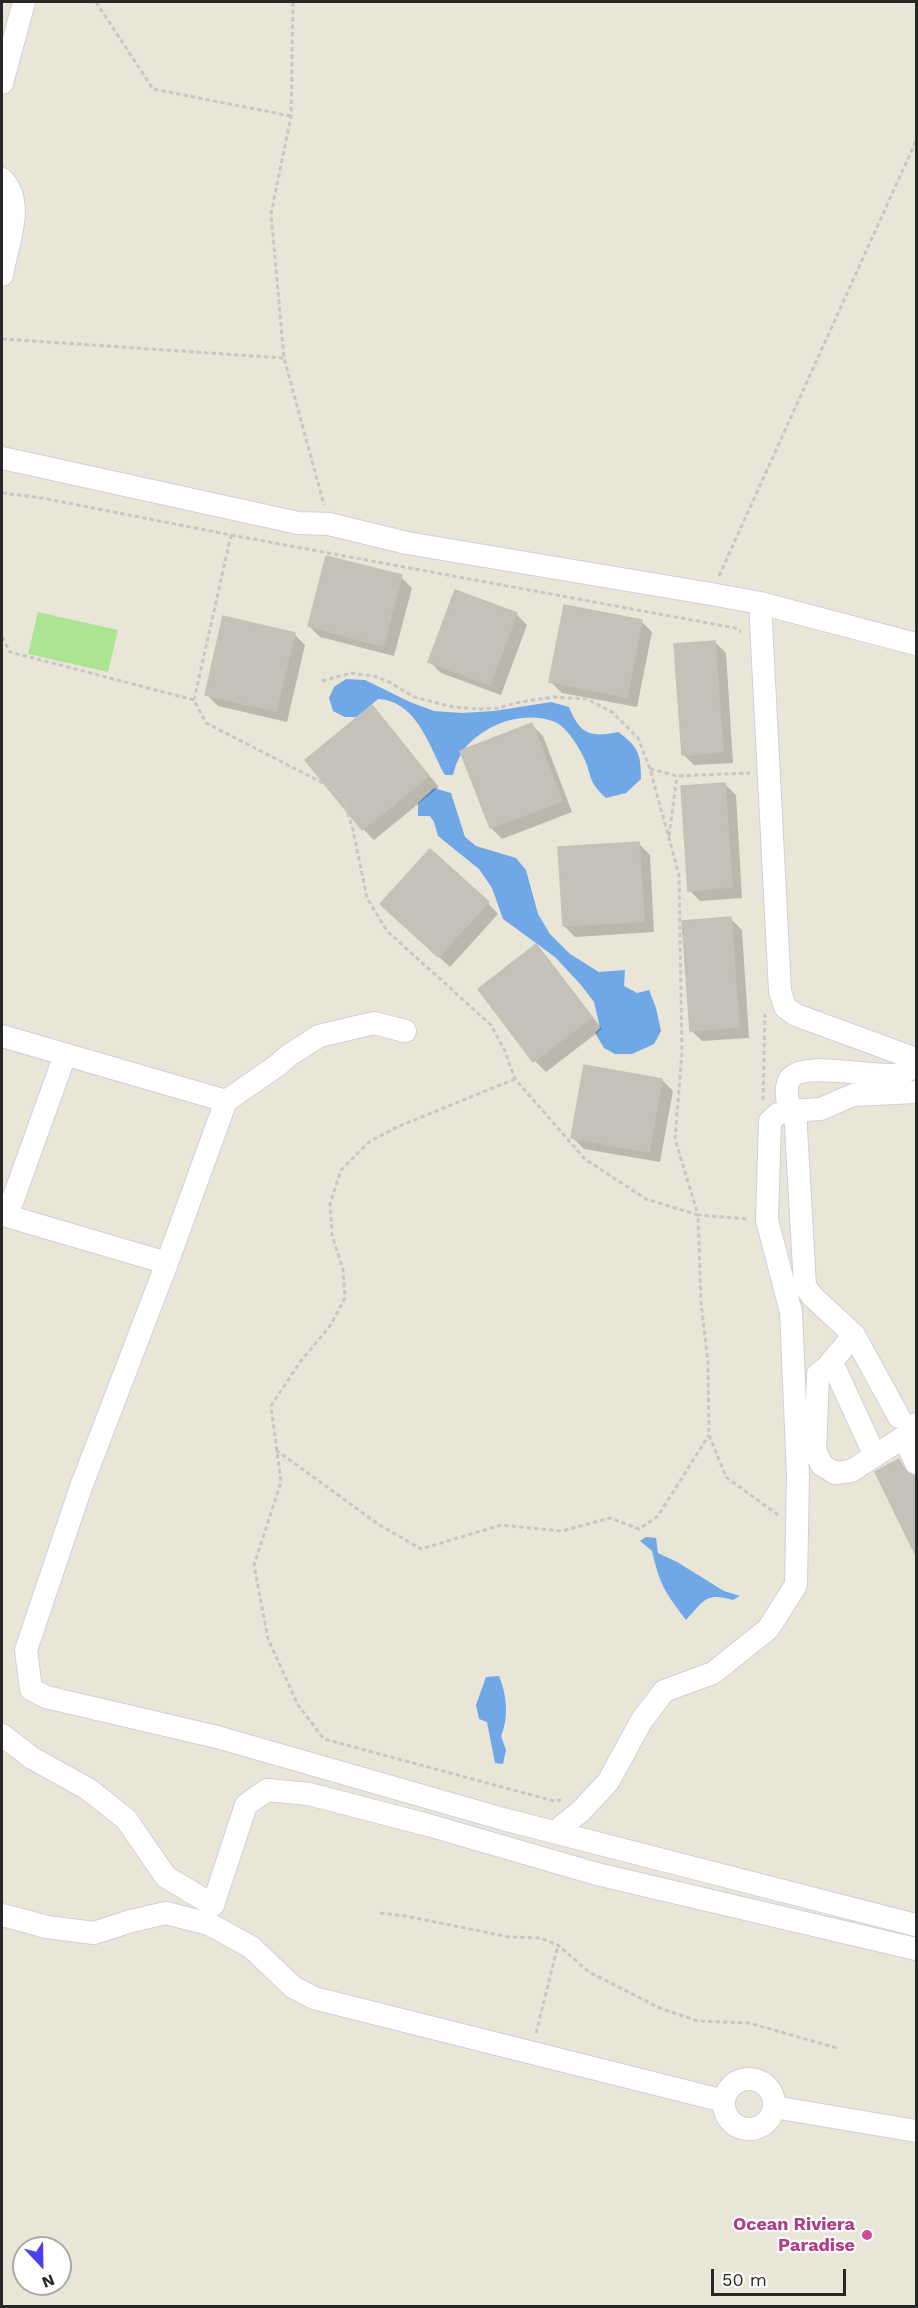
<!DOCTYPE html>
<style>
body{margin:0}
#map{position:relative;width:918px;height:2308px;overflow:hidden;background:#e9e6d8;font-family:"Work Sans",sans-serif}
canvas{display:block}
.frame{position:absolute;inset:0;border:3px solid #272727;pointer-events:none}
.north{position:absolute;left:12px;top:2236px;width:60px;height:60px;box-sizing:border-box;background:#fff;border:2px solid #a9a9a9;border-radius:50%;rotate:158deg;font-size:16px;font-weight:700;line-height:24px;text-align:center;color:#272727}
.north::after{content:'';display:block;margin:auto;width:21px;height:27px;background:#4c3fef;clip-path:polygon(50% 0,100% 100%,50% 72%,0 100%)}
.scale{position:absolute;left:711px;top:2269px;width:135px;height:27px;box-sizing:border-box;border:3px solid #272727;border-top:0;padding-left:8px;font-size:18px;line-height:21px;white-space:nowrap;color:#272727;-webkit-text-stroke:4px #fff;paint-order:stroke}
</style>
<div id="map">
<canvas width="918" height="2308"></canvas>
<div class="frame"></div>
<div class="north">N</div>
<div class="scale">50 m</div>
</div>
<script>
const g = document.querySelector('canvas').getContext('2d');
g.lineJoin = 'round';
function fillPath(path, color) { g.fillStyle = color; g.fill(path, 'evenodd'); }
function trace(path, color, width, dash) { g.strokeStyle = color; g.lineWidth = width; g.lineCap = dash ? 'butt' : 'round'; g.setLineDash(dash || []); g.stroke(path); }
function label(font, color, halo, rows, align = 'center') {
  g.font = font + ' "Work Sans",sans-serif'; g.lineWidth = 4.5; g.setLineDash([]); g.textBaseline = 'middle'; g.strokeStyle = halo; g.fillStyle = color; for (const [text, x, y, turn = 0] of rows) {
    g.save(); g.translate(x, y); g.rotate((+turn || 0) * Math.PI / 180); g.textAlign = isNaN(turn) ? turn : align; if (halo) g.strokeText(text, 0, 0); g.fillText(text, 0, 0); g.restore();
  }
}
fillPath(new Path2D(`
 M38,612l80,18 -10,42 -80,-18z`), '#ade493');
fillPath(new Path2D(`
 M346,679l19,1 45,22 24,9 28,2 32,-2 57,-9 18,5c11,27 21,31 49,25 20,14 23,22 23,47l-15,14 -20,5c-20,-18 -13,-23 -24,-44 -5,-10 -16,-27 -27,-32 -20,-8 -44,-5 -63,5 -22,12 -33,24 -39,48h-8c-16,-29 -28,-74 -67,-76l-21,18h-12l-12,-6 -4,-13 5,-11z
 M434,788l17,5 14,44 11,9 40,12 10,12 12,44 12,20 20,20 29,18 26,-2 -1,16 13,7 12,-3 7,18 5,23 -7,13 -22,10h-17l-11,-6 -9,-15 5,-5 -6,-26 -13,-17 -26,-28 -52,-38 -11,-31 -13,-19 -41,-33 -4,-14 -4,-6h-12v-13z
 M646,1537l10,1 2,15 19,9 47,29 16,5 -7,4c-28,-8 -29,1 -47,20 -21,-28 -26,-34 -34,-69l-12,-10z
 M499,1676c8,19 10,42 2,60l5,14 -3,14 -8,-1 -8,-41 -8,-3 -3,-14 10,-28z`), '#70a8e7');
fillPath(new Path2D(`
 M401,577l11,11 -18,68 -74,-19 -11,-11z
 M516,614l11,11 -26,70 -60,-22 -11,-11z
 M641,621l11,11 -15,75 -75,-14 -11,-11z
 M294,634l11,11 -18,77 -69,-16 -11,-11z
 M715,642l11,11 7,110 -39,2 -11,-11z
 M372,707l67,80 -65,53 -11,-11z
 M532,725l11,11 29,76 -70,27 -11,-11 -30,-76z
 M725,784l11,11 6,103 -42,3 -11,-11z
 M639,844l11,11 4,77 -79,5 -11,-11z
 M488,903l10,11 -48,53 -57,-52z
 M731,919l11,11 7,108 -47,3 -11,-11z
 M536,946l11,11 55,72 -56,43 -11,-11z
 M662,1080l11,11 -13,71 -76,-13 -11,-11z
 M899,1461l17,20v72l-39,-81z`), '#0003');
const building = new Path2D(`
 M326,556l76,19 -19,71 -75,-20z
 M455,590l62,23 -27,72 -62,-23z
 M564,605l78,15 -15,77 -78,-15z
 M223,616l72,17 -19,78 -71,-16z
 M715,641l8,111 -41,3 -8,-111z
 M372,705l57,71 -67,54 -57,-70z
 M532,723l30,78 -72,27 -30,-77z
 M725,783l7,104 -44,4 -7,-105z
 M639,842l5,79 -81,5 -5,-79z
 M430,849l59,53 -51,55 -58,-53z
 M731,917l8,110 -49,4 -8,-110z
 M536,944l56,73 -59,45 -55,-73z
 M584,1065l78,14 -13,73 -78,-14z
 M899,1459l5,10 10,7 2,5v75l-41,-84z`);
fillPath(building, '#c4c2b8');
trace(building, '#c4c2b3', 1.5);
const minor = new Path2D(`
 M2,83l22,-81
 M2,179c24,24 5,65 0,96
 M2,458l296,65 31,1 78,19 304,51 49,9 156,41
 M760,603l20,388 5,16 11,8 120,44
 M405,1031l-31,-8 -55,13 -31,20 -10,9 -52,36 -59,162 -86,224 -55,163 5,39 15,8 171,40 286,82 413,106
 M2,1036l224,65
 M65,1055l-58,161 160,47
 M795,1110l10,176 7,10 42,39 45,82
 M789,1111c-1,-10 -5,-24 1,-32 14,-20 87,1 110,-5 5,-2 11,-6 16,-8
 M826,1368l28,-33
 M904,1437l12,26
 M875,1456l-39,-85 -10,-3 -8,6 -3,77 7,14 13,8 16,-2 53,-34 12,-13
 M2,1735l30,23 56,31 38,30 40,58 47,28 33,-100 21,-15 42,4 119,31 169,49 319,75
 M555,1832l26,-21 27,-29 34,-62 22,-29 49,-18 55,-44 28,-44 2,-110 -7,-163 -24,-92 3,-99 8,-7 11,-3 32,-2 32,-14 63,-3
 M2,1915l45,12 47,6 37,-12 35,-8 43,11 42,23 42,40 21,11 410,103
 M724 2104a25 25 0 1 1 50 0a25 25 0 1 1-50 0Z
 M774,2107l142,24`);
trace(minor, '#cfcedf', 24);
trace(new Path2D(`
 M96,2l57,87 138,27
 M293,2l-2,114 -20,98 13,144 40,147
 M2,339l282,19
 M2,493l40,5 189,37 -37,165
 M231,535l504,93 6,4
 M719,576l197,-435
 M2,637l8,15 184,48 12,23 117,60 20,15 10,32 14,68 20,33 104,94 14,26 10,28 70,80 61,40 52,16 3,88 7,59 1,73 17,42 52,38
 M322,681l29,-8 23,3 15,6 25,15 39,10 26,2 19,-1 17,-5 38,-6 34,2 25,13 26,26 12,31 29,106 3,177 -7,87 23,76 49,4
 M650,769l27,7 73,-3
 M669,836l8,-60
 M515,1079l-118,48 -28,15 -28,28 -11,34 2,31 11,35 2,28 -15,28 -30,36 -29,44 10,76 -27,83 14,74 30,66 26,34 230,62 7,-1
 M763,1100l2,-86
 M276,1450l102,74 43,25 80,-24 61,6 48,-13 29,11 19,-13 51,-81
 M380,1913l26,3 103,21 31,1 18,7 31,27 73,37 36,12 51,2 88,25
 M536,2033l22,-88`), '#c7c7c7', 3, [4.5, 3]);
trace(minor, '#fff', 22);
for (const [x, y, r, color] of [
 [867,2235,6,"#d1479c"]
]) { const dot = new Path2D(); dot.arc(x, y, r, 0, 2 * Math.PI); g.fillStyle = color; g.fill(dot); trace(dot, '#fff', 2); }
label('bold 18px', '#b23c85', '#fff', [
 ["Ocean Riviera",855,2225],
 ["Paradise",855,2246]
], 'right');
</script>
